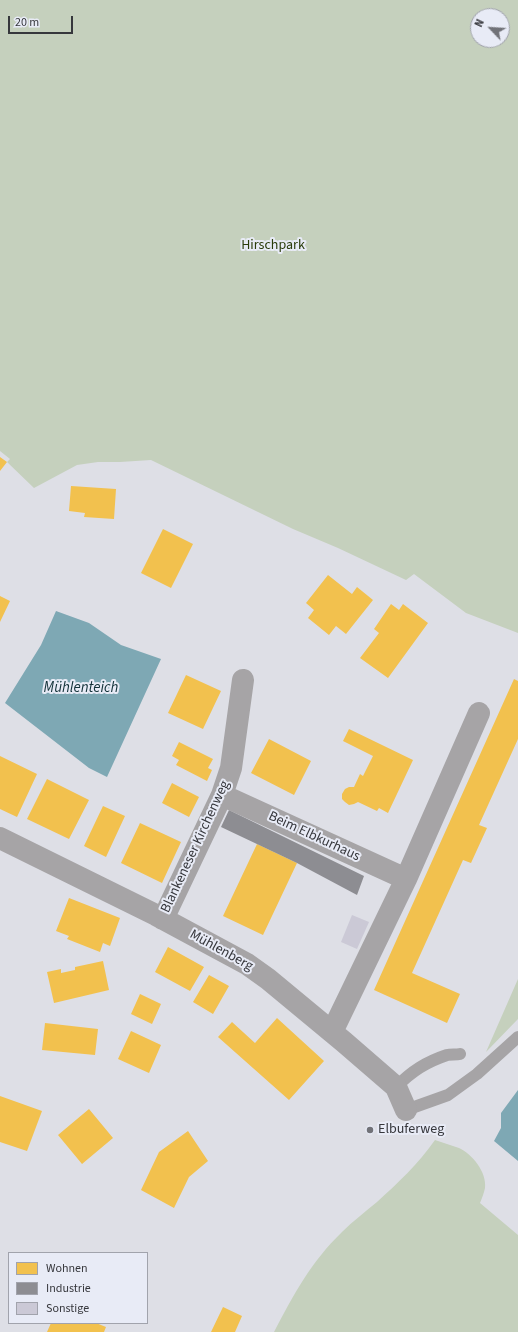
<!DOCTYPE html>
<meta charset="utf-8">
<style>
body{margin:0}
#map{position:relative;width:518px;height:1332px;overflow:hidden;background:#dedfe6;font-family:"Source Sans 3",sans-serif}
canvas{display:block}
.legend{position:absolute;left:8px;top:1252px;width:140px;height:72px;box-sizing:border-box;background:#e8ebf6;border:1px solid #a1a3ac;margin:0;padding:5px 7px;list-style:none;font-size:12px;color:#36373c}
.legend li{display:flex;align-items:center;gap:8px;height:20px}
.legend b{width:20px;border:1px solid #a1a3ac}
.north{position:absolute;left:470px;top:8px;width:40px;height:40px;box-sizing:border-box;background:#e8ebf6;border:1px solid #a1a3ac;border-radius:50%;rotate:295deg;font-size:11px;font-weight:700;line-height:16px;text-align:center;color:#36373c}
.north::after{content:'';display:block;margin:auto;width:14px;height:18px;background:#717278;clip-path:polygon(50% 0,100% 100%,50% 72%,0 100%)}
.scale{position:absolute;left:8px;top:16px;width:65px;height:18px;box-sizing:border-box;border:2px solid #36373c;border-top:0;padding-left:5px;font-size:12px;line-height:14px;white-space:nowrap;color:#36373c;-webkit-text-stroke:3px #e8ebf6;paint-order:stroke}
</style>
<div id="map">
<canvas width="518" height="1332"></canvas>
<ul class="legend">
<li><b style="height:11px;background:#f2c14e"></b>Wohnen</li>
<li><b style="height:11px;background:#8d8d92"></b>Industrie</li>
<li><b style="height:11px;background:#cbc9d6"></b>Sonstige</li>
</ul>
<div class="north">N</div>
<div class="scale">20 m</div>
</div>
<script>
const g = document.querySelector('canvas').getContext('2d');
g.lineJoin = 'round';
function fillPath(path, color) { g.fillStyle = color; g.fill(path, 'evenodd'); }
function trace(path, color, width, dash) { g.strokeStyle = color; g.lineWidth = width; g.lineCap = dash ? 'butt' : 'round'; g.setLineDash(dash || []); g.stroke(path); }
function label(font, color, halo, rows, align = 'center') {
  g.font = font + ' "Source Sans 3",sans-serif'; g.lineWidth = 4; g.setLineDash([]); g.textBaseline = 'middle'; g.strokeStyle = halo; g.fillStyle = color; for (const [text, x, y, turn = 0] of rows) {
    g.save(); g.translate(x, y); g.rotate((+turn || 0) * Math.PI / 180); g.textAlign = isNaN(turn) ? turn : align; if (halo) g.strokeText(text, 0, 0); g.fillText(text, 0, 0); g.restore();
  }
}
fillPath(new Path2D(`
 M0,0h518v633l-52,-20 -52,-39 -8,6 -68,-32 -45,-19 -142,-69 -31,2h-22l-21,3 -43,23 -27,-26 3,-3 -10,-8zM478,16h24v24h-24z
 M518,979v40l-32,33z
 M435,1140c8,3 16,5 24,8 13,6 28,24 26,40 -1,5 -3,10 -5,15l38,32v97h-244c20,-38 37,-70 68,-100 11,-11 23,-20 35,-30 21,-19 41,-38 58,-62z`), '#c5d0bd');
fillPath(new Path2D(`
 M56,611l33,12 32,22 40,14 -54,118 -18,-9 -84,-65 36,-58z
 M518,1090v71l-24,-20 7,-13v-15z`), '#7ea8b4');
fillPath(new Path2D(`
 M0,457l7,5 -7,9z
 M71,486l45,3 -2,30 -30,-2 1,-4 -16,-2z
 M163,529l30,15 -22,44 -30,-15z
 M328,575l24,19 5,-7 16,13 -27,34 -10,-8 -7,9 -21,-17 6,-8 -8,-7z
 M0,596l10,5 -10,21z
 M391,604l8,6 4,-6 25,19 -40,55 -28,-20 19,-25 -5,-4z
 M186,675l35,16 -18,38 -35,-16z
 M514,679l4,2v58l-39,86 8,3 -16,35 -8,-3 -51,113 48,21 -13,29 -73,-33z
 M349,729l64,31 -25,53 -9,-5 -2,3 -19,-9 -4,2 -5,1 -4,-3 -3,-3v-5l3,-5 4,-2h5l6,-13 3,2 10,-20 -30,-15z
 M269,739l42,22 -17,34 -43,-22z
 M179,742l34,17 -5,9 4,2 -5,11 -31,-16 3,-5 -7,-4z
 M0,756l37,18 -20,43 -17,-8z
 M47,779l42,21 -20,39 -42,-20z
 M172,783l27,14 -10,20 -27,-14z
 M103,806l22,10 -19,41 -22,-11z
 M140,823l41,19 -19,41 -41,-20z
 M257,844l40,19 -34,72 -40,-19z
 M69,898l51,20 -10,28 -7,-3 -3,9 -33,-13 2,-3 -13,-5z
 M168,947l36,20 -14,24 -35,-19z
 M103,961l6,29 -55,13 -7,-31 14,-3v4l14,-3v-3z
 M209,975l20,11 -16,28 -20,-12z
 M140,994l21,10 -9,20 -21,-10z
 M277,1018l47,43 -35,39 -71,-63 14,-15 23,21z
 M45,1023l53,6 -3,26 -53,-5z
 M131,1031l30,14 -12,28 -31,-14z
 M0,1096l42,15 -15,40 -27,-9z
 M89,1109l24,29 -31,26 -24,-29z
 M188,1131l20,30 -19,16 -15,31 -33,-18 18,-38z
 M223,1307l19,9 -7,16h-24z
 M51,1323h45l10,4 -2,5h-57z`), '#f2c14e');
fillPath(new Path2D(`
 M229,810l135,66 -7,19 -60,-32 -76,-36z`), '#8d8d92');
fillPath(new Path2D(`
 M352,915l17,7 -12,27 -16,-7z`), '#cbc9d6');
trace(new Path2D(`
 M396,1087c16,-16 30,-25 51,-32 4,-1 9,0 13,-1
 M406,1110l42,-15 29,-21 41,-37`), '#a6a4a6', 12);
trace(new Path2D(`
 M222,795l184,84
 M0,838l156,77 91,49 21,15 76,63 52,45 10,23
 M163,919l59,-124 9,-27 12,-88
 M332,1032l74,-153 73,-166`), '#a6a4a6', 22);
for (const [x, y, r, color] of [
 [370,1130,4,"#717278"]
]) { const dot = new Path2D(); dot.arc(x, y, r, 0, 2 * Math.PI); g.fillStyle = color; g.fill(dot); trace(dot, '#e8ebf6', 1.5); }
label('14px', '#2a3c0a', '#e8ebf6', [
 ["Hirschpark",273,246]
]);
label('14px', '#36373c', '#e8ebf6', [
 ["Beim Elbkurhaus",314,837,25],
 ["Blankeneser Kirchenweg",196,847,-65],
 ["Mühlenberg",221,951,29]
]);
label('14px', '#36373c', '#e8ebf6', [
 ["Elbuferweg",378,1130]
], 'left');
label('italic 15px', '#123138', '#e8ebf6', [
 ["Mühlenteich",81,689]
]);
</script>
